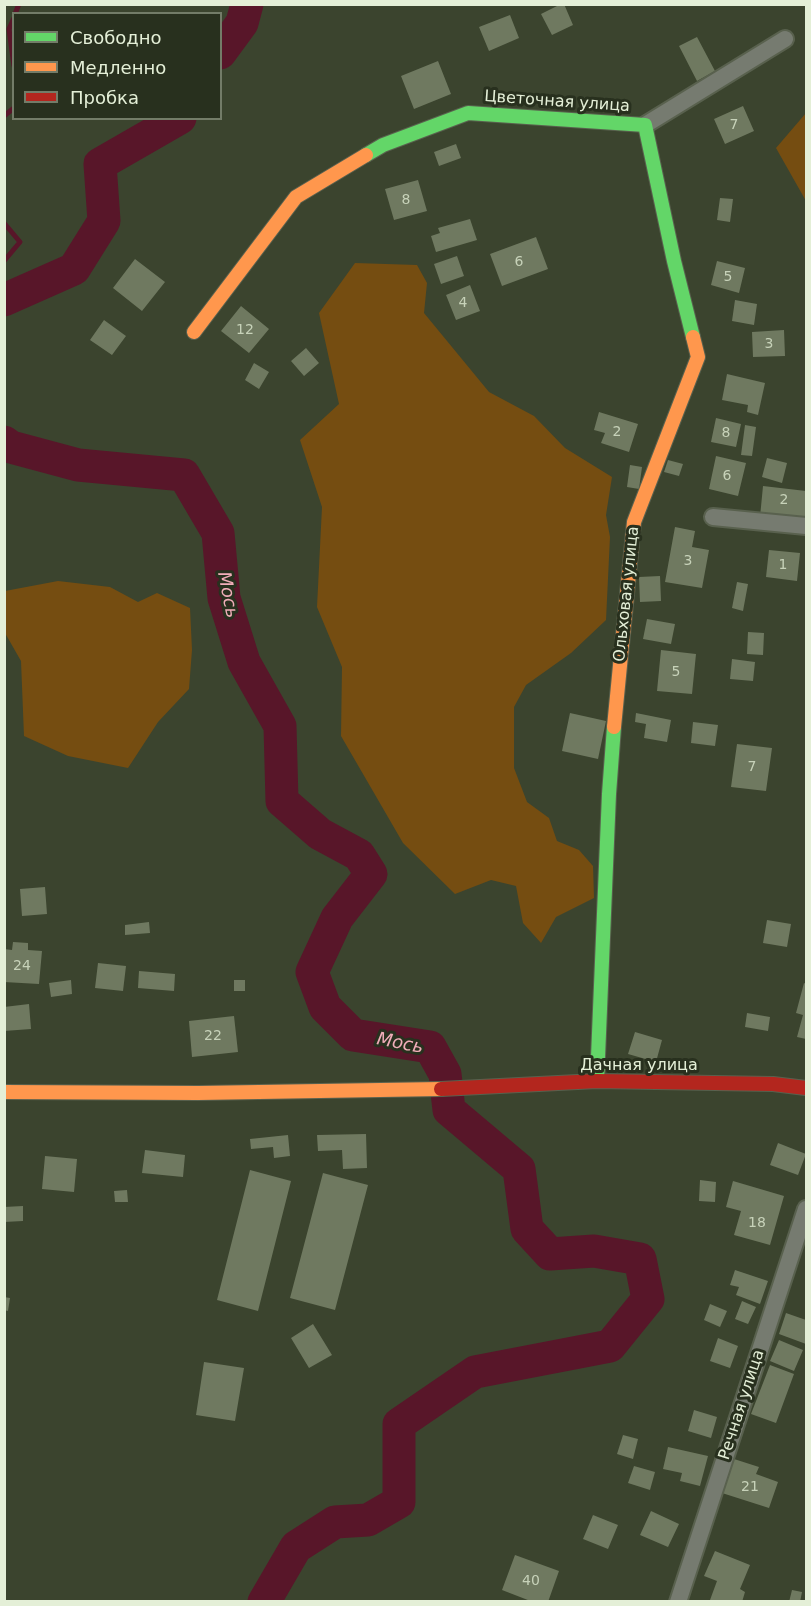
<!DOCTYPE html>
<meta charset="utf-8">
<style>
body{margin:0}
#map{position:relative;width:811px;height:1606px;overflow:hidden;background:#3b442e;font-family:"DejaVu Sans",sans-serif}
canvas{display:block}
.frame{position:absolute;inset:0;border:6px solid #e4efd7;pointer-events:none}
.legend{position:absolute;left:12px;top:12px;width:210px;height:108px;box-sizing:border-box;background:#28301e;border:2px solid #737c68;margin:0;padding:8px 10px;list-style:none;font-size:18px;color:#e4efd7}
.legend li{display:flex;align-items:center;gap:12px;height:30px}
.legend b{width:30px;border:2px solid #737c68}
</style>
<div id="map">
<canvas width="811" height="1606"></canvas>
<div class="frame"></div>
<ul class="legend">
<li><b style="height:8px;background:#63d668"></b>Свободно</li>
<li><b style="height:8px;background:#ff974d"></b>Медленно</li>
<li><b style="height:8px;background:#b3261e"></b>Пробка</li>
</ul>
</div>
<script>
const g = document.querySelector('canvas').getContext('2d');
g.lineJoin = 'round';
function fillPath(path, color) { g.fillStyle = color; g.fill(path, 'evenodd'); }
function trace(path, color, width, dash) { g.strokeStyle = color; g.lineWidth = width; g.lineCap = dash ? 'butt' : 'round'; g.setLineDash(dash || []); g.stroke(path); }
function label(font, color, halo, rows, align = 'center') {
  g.font = font + ' "DejaVu Sans",sans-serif'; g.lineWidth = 6; g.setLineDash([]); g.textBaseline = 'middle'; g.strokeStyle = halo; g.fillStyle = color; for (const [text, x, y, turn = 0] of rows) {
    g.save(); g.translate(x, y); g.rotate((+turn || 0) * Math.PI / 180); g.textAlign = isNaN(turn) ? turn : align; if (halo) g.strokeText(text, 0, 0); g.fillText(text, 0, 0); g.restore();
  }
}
fillPath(new Path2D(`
 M806,113v88l-30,-53z
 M355,263l62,2 10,18 -3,30 65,79 45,24 31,32 47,29 -6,38 4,22 -4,83 -35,33 -45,32 -12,22v61l13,34 22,16 8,23 22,9 14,16 1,32 -38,19 -15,26 -18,-20 -7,-37 -25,-6 -36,14 -52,-51 -62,-107 1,-69 -25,-60 5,-100 -22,-67 39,-36 -20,-91z
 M58,581l52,6 28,15 19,-9 33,15 2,42 -3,39 -31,33 -30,46 -60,-12 -44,-20 -3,-75 -16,-28v-42z`), '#754d11');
trace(new Path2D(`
 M15,14l4,-10
 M14,18l-5,11 5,37
 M4,116l10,-8
 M4,223l16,19 -16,19`), '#581629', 5);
trace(new Path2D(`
 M220,53l22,-30 5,-19
 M4,300l70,-31 30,-48 -4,-57 80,-46
 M4,442l7,5 67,18 106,10 34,58 6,65 20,64 36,64 2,75 38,33 39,21 12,19 -34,44 -25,54 13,35 28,28 77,12 15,27 4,36 70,59 8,60 23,25 44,-3 46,8 8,40 -38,47 -135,26 -76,52v78l-31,18 -33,2 -39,25 -32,55`), '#581629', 33);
fillPath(new Path2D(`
 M561,4h3l9,21 -21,10 -11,-21z
 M510,15l9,23 -30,13 -10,-24z
 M697,37l18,34 -18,10 -18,-35z
 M438,61l13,33 -37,15 -13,-33z
 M743,106l11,25 -29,13 -11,-25z
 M456,144l5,14 -22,8 -5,-14z
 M418,180l9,31 -33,9 -9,-31z
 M720,198l13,1 -3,23 -13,-2z
 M470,219l7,21 -41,12 -5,-16 9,-3 -2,-5z
 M536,237l12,32 -46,17 -12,-32z
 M457,256l7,20 -23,8 -7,-20z
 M135,259l30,23 -23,29 -29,-23z
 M717,261l28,7 -6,25 -28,-8z
 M470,285l10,26 -24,9 -10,-25z
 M735,300l22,4 -3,21 -22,-4z
 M241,306l28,23 -20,24 -28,-22z
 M104,320l22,16 -14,19 -22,-15z
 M784,330l1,26 -32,1 -1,-25z
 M306,348l13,15 -15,13 -13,-15z
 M254,363l15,9 -10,17 -14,-9z
 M727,374l38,9 -7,32 -11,-3 1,-7 -26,-5z
 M599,412l39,12 -9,28 -28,-9 4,-10 -11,-3z
 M716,418l25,6 -5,23 -25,-5z
 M745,425l11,2 -4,29 -11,-1z
 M716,456l30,7 -8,33 -29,-7z
 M767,458l20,5 -5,20 -20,-6z
 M668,460l15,4 -4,12 -15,-4z
 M630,465l12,2 -3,22 -12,-2z
 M763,486l43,5 -1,31 -45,-5z
 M675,527l20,4 -3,16 17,3 -7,38 -37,-6z
 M769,550l31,3 -3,28 -31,-4z
 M660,576l1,25 -21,1 -1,-25z
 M737,582l11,2 -5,27 -11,-3z
 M647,619l28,5 -4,20 -28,-5z
 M748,632l16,1 -1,22 -16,-1z
 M661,650l35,4 -4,40 -35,-3z
 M732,659l23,3 -2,19 -23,-2z
 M570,713l36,8 -8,38 -36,-8z
 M636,713l35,7 -4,22 -23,-4 2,-14 -11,-2z
 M693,722l25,3 -3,21 -24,-3z
 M737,744l35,4 -6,43 -35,-4z
 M45,887l2,27 -25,2 -2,-27z
 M767,920l24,4 -4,23 -24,-4z
 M149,922l1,11 -25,2v-10z
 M13,942l15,1v7l14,1 -3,33 -35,-2v-33l8,1z
 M98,963l28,3 -3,25 -28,-3z
 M139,971l36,3 -1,17 -36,-3z
 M71,980l1,14 -21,3 -2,-14z
 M234,980h11v11h-11z
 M804,983l2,1v55l-9,-2 6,-22 -7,-2z
 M29,1004l2,25 -27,2v-24z
 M747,1013l23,4 -2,14 -23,-4z
 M234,1016l4,36 -46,5 -3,-36z
 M635,1032l27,8 -6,22 -28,-8z
 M366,1134l1,34 -24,1 -1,-19 -24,1 -1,-16z
 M288,1135l2,21 -16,2 -1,-11 -22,2 -1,-10z
 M778,1143l28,11 -8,21 -28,-10z
 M145,1150l40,5 -2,22 -41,-4z
 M45,1156l32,3 -3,33 -32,-3z
 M250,1170l41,11 -33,130 -41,-11z
 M323,1173l45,12 -33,125 -45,-12z
 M700,1180l16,2 -1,20 -16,-1z
 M733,1181l51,15 -14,49 -36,-10 7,-24 -15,-4z
 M127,1190l1,12h-13l-1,-11z
 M23,1206v15l-19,1v-15z
 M735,1270l33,11 -8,23 -24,-9 3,-8 -9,-2z
 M4,1297l6,1 -2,13 -4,-1z
 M742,1301l14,6 -8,17 -13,-5z
 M710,1304l17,7 -7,16 -16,-7z
 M786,1313l20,7v24l-27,-10z
 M313,1324l19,31 -23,13 -18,-30z
 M718,1338l20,8 -8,22 -20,-7z
 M779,1340l24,10 -9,21 -24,-10z
 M204,1362l40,6 -9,53 -39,-6z
 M770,1365l24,9 -18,49 -25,-9z
 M694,1410l23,7 -6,21 -23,-7z
 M623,1435l15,4 -5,20 -16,-5z
 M668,1447l40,9 -8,30 -20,-5 2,-8 -19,-4z
 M734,1459l25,8 -3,7 22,8 -9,26 -47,-15z
 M634,1466l21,6 -5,18 -22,-7z
 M651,1511l28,13 -11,23 -28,-12z
 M593,1515l25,10 -10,24 -25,-10z
 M715,1551l35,14 -10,24 5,3 -3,10 -32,-2 7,-19 -13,-5z
 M515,1555l44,16 -11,31h-15l-31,-12z
 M792,1590l10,2 -2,10h-11z`), '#6f7960');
const street = new Path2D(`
 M645,125l140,-86
 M713,517l93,9
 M678,1602l128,-393`);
const fast = new Path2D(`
 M366,155l17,-10 85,-32 177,12 29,136 19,76
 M597,1081l12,-287 5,-67`);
const slow = new Path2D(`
 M194,332l102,-135 70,-42
 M614,727l20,-205 64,-165 -5,-20
 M4,1092l194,1 243,-4`);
const jam = new Path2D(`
 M441,1089l156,-8 176,3 33,4`);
trace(street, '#59614e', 20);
trace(fast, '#59614e', 16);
trace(slow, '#59614e', 16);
trace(jam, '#59614e', 16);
trace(street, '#767b70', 16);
trace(fast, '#63d668', 14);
trace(slow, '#ff974d', 14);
trace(jam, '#b3261e', 14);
label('14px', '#c7d2b9', null, [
 ["7",734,125],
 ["8",406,200],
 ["6",519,262],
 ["5",728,277],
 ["4",463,303],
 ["12",245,330],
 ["3",769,344],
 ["2",617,432],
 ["8",726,433],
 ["6",727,476],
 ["2",784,500],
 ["3",688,561],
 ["1",783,565],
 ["5",676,672],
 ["7",752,767],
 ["24",22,966],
 ["22",213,1036],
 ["18",757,1223],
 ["21",750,1487],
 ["40",531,1581]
]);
label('16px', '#e4efd7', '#28301e', [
 ["Цветочная улица",557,102,4],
 ["Ольховая улица",627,594,-84],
 ["Дачная улица",639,1066],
 ["Речная улица",742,1405,-72]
]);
label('italic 18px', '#f1adb9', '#28301e', [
 ["Мось",227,595,79],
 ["Мось",400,1044,11]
]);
</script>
